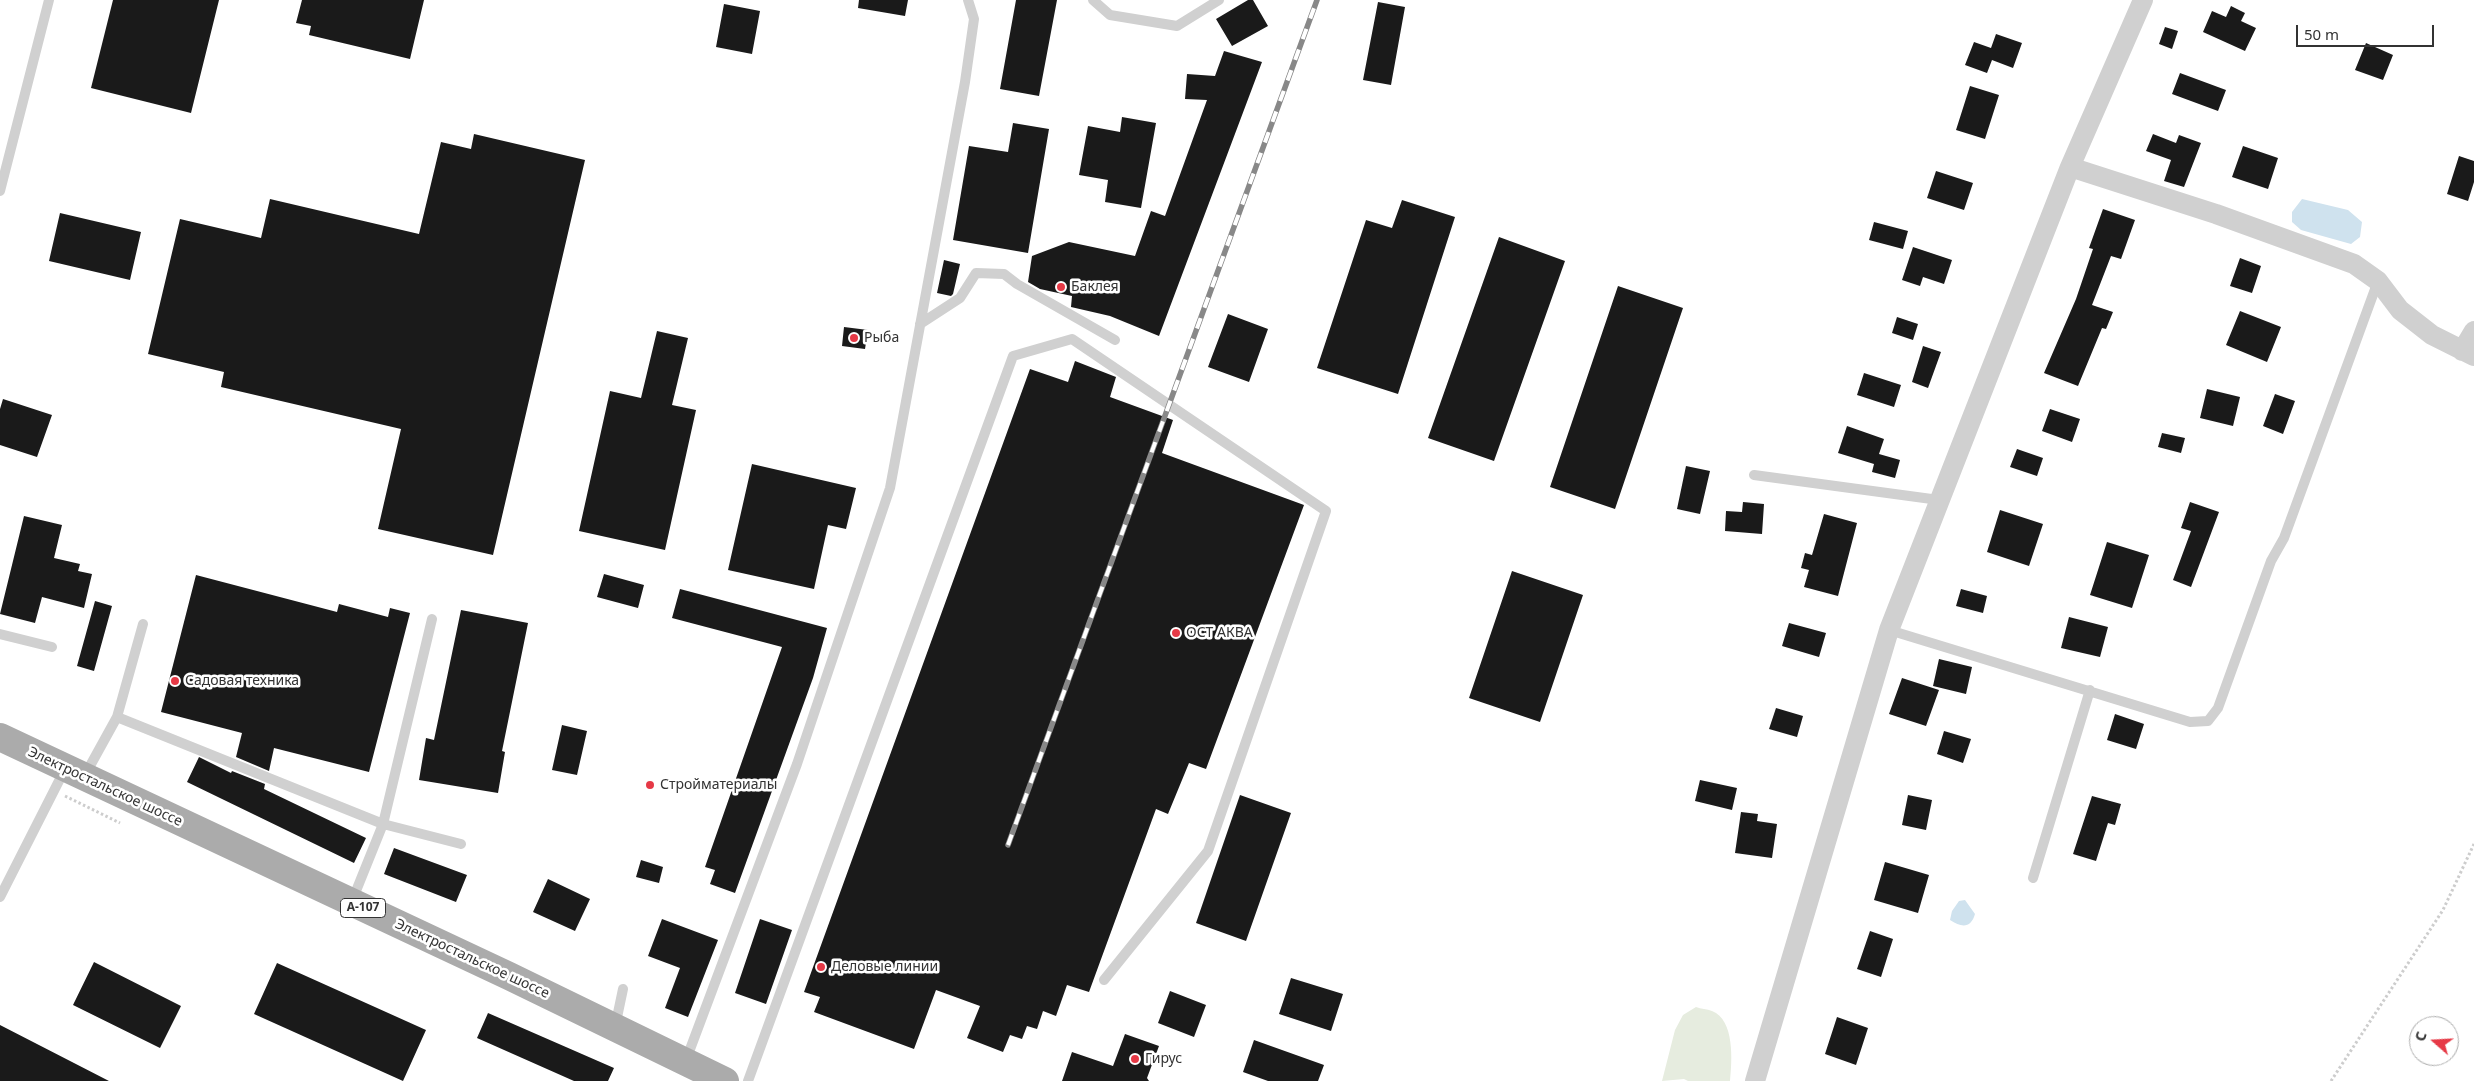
<!DOCTYPE html>
<meta charset="utf-8">
<style>
body{margin:0}
#map{position:relative;width:2474px;height:1081px;overflow:hidden;background:#fff;font-family:"Noto Sans",sans-serif}
canvas{display:block}
.north{position:absolute;left:2409px;top:1016px;width:50px;height:50px;box-sizing:border-box;background:#fff;border:1px solid #adadad;border-radius:50%;rotate:289deg;font-size:14px;font-weight:700;line-height:20px;text-align:center;color:#333}
.north::after{content:'';display:block;margin:auto;width:18px;height:22px;background:#e63946;clip-path:polygon(50% 0,100% 100%,50% 72%,0 100%)}
.scale{position:absolute;left:2296px;top:25px;width:138px;height:22px;box-sizing:border-box;border:2px solid #333;border-top:0;padding-left:6px;font-size:15px;line-height:18px;white-space:nowrap;color:#333;-webkit-text-stroke:4px #fff;paint-order:stroke}
</style>
<div id="map">
<canvas width="2474" height="1081"></canvas>
<div class="north">С</div>
<div class="scale">50 m</div>
</div>
<script>
const g = document.querySelector('canvas').getContext('2d');
g.lineJoin = 'round';
function fillPath(path, color) { g.fillStyle = color; g.fill(path, 'evenodd'); }
function trace(path, color, width, dash) { g.strokeStyle = color; g.lineWidth = width; g.lineCap = dash ? 'butt' : 'round'; g.setLineDash(dash || []); g.stroke(path); }
function label(font, color, halo, rows, align = 'center') {
  g.font = font + ' "Noto Sans",sans-serif'; g.lineWidth = 5; g.setLineDash([]); g.textBaseline = 'middle'; g.strokeStyle = halo; g.fillStyle = color; for (const [text, x, y, turn = 0] of rows) {
    g.save(); g.translate(x, y); g.rotate((+turn || 0) * Math.PI / 180); g.textAlign = isNaN(turn) ? turn : align; if (halo) g.strokeText(text, 0, 0); g.fillText(text, 0, 0); g.restore();
  }
}
fillPath(new Path2D(`
 M1696,1007c5,2 11,2 16,4 23,9 20,50 18,70h-42l-4,-2 -22,2 13,-51 8,-15z`), '#e6ecdf');
fillPath(new Path2D(`
 M2302,199l46,11 14,12 -2,15 -9,7 -50,-14 -9,-8v-10z
 M1965,900l10,14c-4,14 -13,14 -25,6l2,-9 7,-10z`), '#cfe2ee');
fillPath(new Path2D(`
 M113,0h106l-28,113 -100,-25z
 M302,0h122l-14,59 -101,-24 2,-9 -15,-3z
 M859,0h49l-3,16 -47,-8z
 M1016,0h41l-18,96 -39,-7z
 M1248,0h5l15,26 -36,20 -16,-27z
 M1378,2l27,5 -14,78 -28,-5z
 M724,4l36,7 -8,43 -36,-7z
 M2231,6l14,7 -4,8 15,7 -11,23 -42,-19 9,-21 14,6z
 M2165,27l13,4 -6,18 -13,-5z
 M1996,34l26,9 -9,25 -21,-8 -5,13 -22,-8 9,-23 17,6z
 M2366,43l27,12 -10,25 -28,-10z
 M1224,51l38,11 -103,274 -49,-20 -39,-9 1,-11 -32,-7 -12,-7 4,-26 37,-14 66,14 16,-45 14,5 42,-116 -22,-1 2,-25 28,2z
 M2180,73l46,17 -8,21 -46,-17z
 M1970,86l29,9 -14,44 -29,-9z
 M1122,117l34,6 -15,85 -36,-6 3,-22 -29,-5 9,-49 32,6z
 M1013,123l36,6 -21,124 -75,-13 16,-94 39,6z
 M474,134l111,26 -92,395 -115,-26 23,-100 -180,-42 3,-15 -76,-18 32,-135 81,19 9,-39 149,35 22,-92 30,7z
 M2153,134l23,9 3,-8 22,8 -17,44 -20,-6 7,-21 -25,-9z
 M2243,146l35,12 -10,31 -36,-12z
 M2459,156l15,5v21l-6,19 -21,-7z
 M1936,171l37,12 -9,27 -37,-12z
 M1402,200l53,17 -57,177 -81,-26 49,-148 26,8z
 M2103,209l32,11 -14,39 -10,-3 -19,49 21,7 -7,17 -4,-1 -24,58 -34,-13 32,-74 17,-50 -4,-1z
 M60,213l81,19 -11,48 -81,-19z
 M1874,222l34,9 -5,18 -34,-9z
 M1499,237l66,24 -71,200 -66,-23z
 M1913,247l39,13 -8,24 -21,-7 -3,9 -18,-6z
 M2240,258l21,8 -9,27 -22,-7z
 M944,260l16,4 -7,30 -2,2 -14,-3z
 M1618,286l65,22 -68,201 -65,-22z
 M2240,311l41,16 -14,35 -41,-17z
 M1228,314l40,15 -19,53 -41,-15z
 M1897,317l21,7 -5,16 -21,-7z
 M844,327l24,3 -3,19 -23,-3z
 M657,331l31,7 -16,67 24,5 -31,140 -86,-19 31,-140 31,7z
 M1923,346l18,6 -13,36 -16,-6z
 M1075,361l41,16 -6,20 63,23 -11,33 142,52 -98,264 -17,-6 -21,51 -12,-5 -67,183 -22,-7 -11,31 -13,-5 -6,18 -10,-3 -5,13 -12,-4 -7,17 -36,-14 13,-32 -44,-16 -22,59 -100,-37 6,-15 -16,-5 226,-623 38,13z
 M1864,373l37,12 -7,22 -37,-12z
 M2207,389l33,8 -7,29 -33,-8z
 M2275,394l20,7 -12,33 -20,-8z
 M3,399l49,16 -15,42 -37,-12v-36z
 M2050,409l30,10 -8,23 -30,-11z
 M1847,426l37,13 -5,15 21,6 -5,18 -23,-6 2,-8 -36,-11z
 M2162,433l23,5 -4,15 -23,-6z
 M2017,449l26,9 -6,18 -27,-9z
 M752,464l104,24 -10,41 -18,-4 -14,64 -86,-19z
 M1686,466l24,5 -10,43 -23,-5z
 M1743,502l21,2 -2,30 -37,-3 1,-20 16,1z
 M2190,502l29,10 -28,75 -18,-7 18,-49 -10,-3z
 M2000,510l43,14 -14,42 -42,-14z
 M1824,514l33,9 -19,73 -34,-9 5,-17 -8,-2 4,-15 7,2z
 M24,516l38,9 -8,33 26,6 -2,7 14,3 -8,34 -42,-11 -7,26 -35,-9z
 M2107,542l42,13 -17,53 -42,-13z
 M1512,571l71,24 -43,127 -71,-24z
 M604,574l40,11 -6,23 -41,-11z
 M196,575l141,37 2,-8 49,13 2,-9 20,5 -41,159 -95,-24 -5,23 -33,-14 6,-24 -81,-21z
 M680,589l147,39 -14,50 -78,215 -25,-9 5,-14 -10,-3 77,-220 -110,-29z
 M1961,589l26,7 -4,17 -27,-7z
 M95,601l17,5 -18,65 -17,-5z
 M461,610l67,13 -26,128 3,1 -7,41 -79,-13 7,-42 8,2z
 M2069,617l39,10 -8,30 -39,-9z
 M1789,623l37,10 -7,24 -37,-11z
 M1939,659l33,8 -6,27 -33,-8z
 M1902,678l37,12 -13,36 -37,-12z
 M1776,708l27,8 -6,21 -28,-8z
 M2115,714l29,10 -8,25 -29,-9z
 M562,725l25,6 -10,44 -25,-5z
 M1944,731l27,8 -8,24 -26,-9z
 M199,757l32,16 1,-2 33,13 -1,5 102,49 -12,25 -167,-81z
 M1700,780l37,8 -5,22 -37,-9z
 M1240,795l51,18 -45,128 -50,-18z
 M1908,795l24,5 -6,30 -24,-5z
 M2092,796l29,8 -6,21 -7,-2 -12,38 -23,-7z
 M1741,812l17,2 -1,7 20,3 -5,34 -37,-5z
 M394,848l73,27 -11,27 -72,-28z
 M641,860l22,7 -4,16 -23,-6z
 M1885,862l44,13 -11,38 -44,-13z
 M548,879l42,20 -15,32 -42,-19z
 M662,919l56,21 -30,77 -23,-9 15,-40 -32,-12z
 M760,919l32,11 -26,74 -31,-11z
 M1870,931l23,8 -12,38 -24,-8z
 M94,962l87,44 -21,42 -87,-43z
 M277,963l149,67 -23,51 -149,-67z
 M1291,978l52,16 -12,37 -52,-17z
 M1170,991l36,14 -12,32 -36,-14z
 M488,1013l126,55 -6,13h-34l-97,-43z
 M1837,1017l31,11 -12,37 -31,-11z
 M0,1025l109,56h-109z
 M1125,1034l34,12 -12,32 2,3h-87l10,-29 41,14z
 M1254,1040l70,25 -6,16h-50l-25,-9z`), '#1a1a1a');
trace(new Path2D(`
 M65,796l55,27
 M2331,1081l112,-171 31,-66`), '#cdcdcd', 3, [2.5, 2.5]);
trace(new Path2D(`
 M1093,0l17,15 67,11 42,-26
 M0,191l49,-191
 M920,324l40,-26 16,-25 28,1 13,10 98,56
 M1754,475l185,25
 M1889,630l301,92 18,-1 10,-13 53,-147 13,-23 94,-257
 M0,634l52,13
 M117,717l266,107 78,20
 M85,775l32,-58 26,-93
 M2033,878l57,-188
 M0,897l65,-128
 M352,901l31,-77 49,-205
 M615,1027l8,-38
 M686,1060l111,-296 93,-276 75,-406 9,-63 -6,-19
 M748,1081l265,-725 59,-17 254,172 -118,340 -104,129`), '#d0d0d0', 10);
trace(new Path2D(`
 M2070,167l146,47 138,50 24,17 22,29 32,25 42,21
 M2462,351l12,-20
 M1755,1081l134,-451 181,-463 73,-167`), '#d0d0d0', 20);
trace(new Path2D(`
 M0,737l509,239 216,105`), '#ababab', 28);
const rail = new Path2D(`
 M1008,845l309,-845`);
trace(rail, '#888', 5.5);
trace(rail, '#fff', 4, [11]);
for (const [x, y, r, color] of [
 [1061,287,5,"#e63946"],
 [854,338,5,"#e63946"],
 [1176,633,5,"#e63946"],
 [175,681,5,"#e63946"],
 [650,785,5,"#e63946"],
 [821,967,5,"#e63946"],
 [1135,1059,5,"#e63946"]
]) { const dot = new Path2D(); dot.arc(x, y, r, 0, 2 * Math.PI); g.fillStyle = color; g.fill(dot); trace(dot, '#fff', 2); }
for (const [x, y, w] of [
 [363,908,45]
]) { const box = new Path2D(); box.roundRect(x - w / 2, y - 9.5, w, 19, 4); g.fillStyle = '#fff'; g.fill(box); trace(box, '#333', 1); }
label('bold 12px', '#333', null, [
 ["А-107",363,908]
]);
label('14px', '#333', '#fff', [
 ["Баклея",1071,287],
 ["Рыба",864,338],
 ["ОСТ АКВА",1186,633],
 ["Садовая техника",185,681],
 ["Стройматериалы",660,785],
 ["Деловые линии",831,967],
 ["Гирус",1145,1059]
], 'left');
label('14px', '#333', '#fff', [
 ["Электростальское шоссе",105,787,25],
 ["Электростальское шоссе",472,959,25]
]);
</script>
